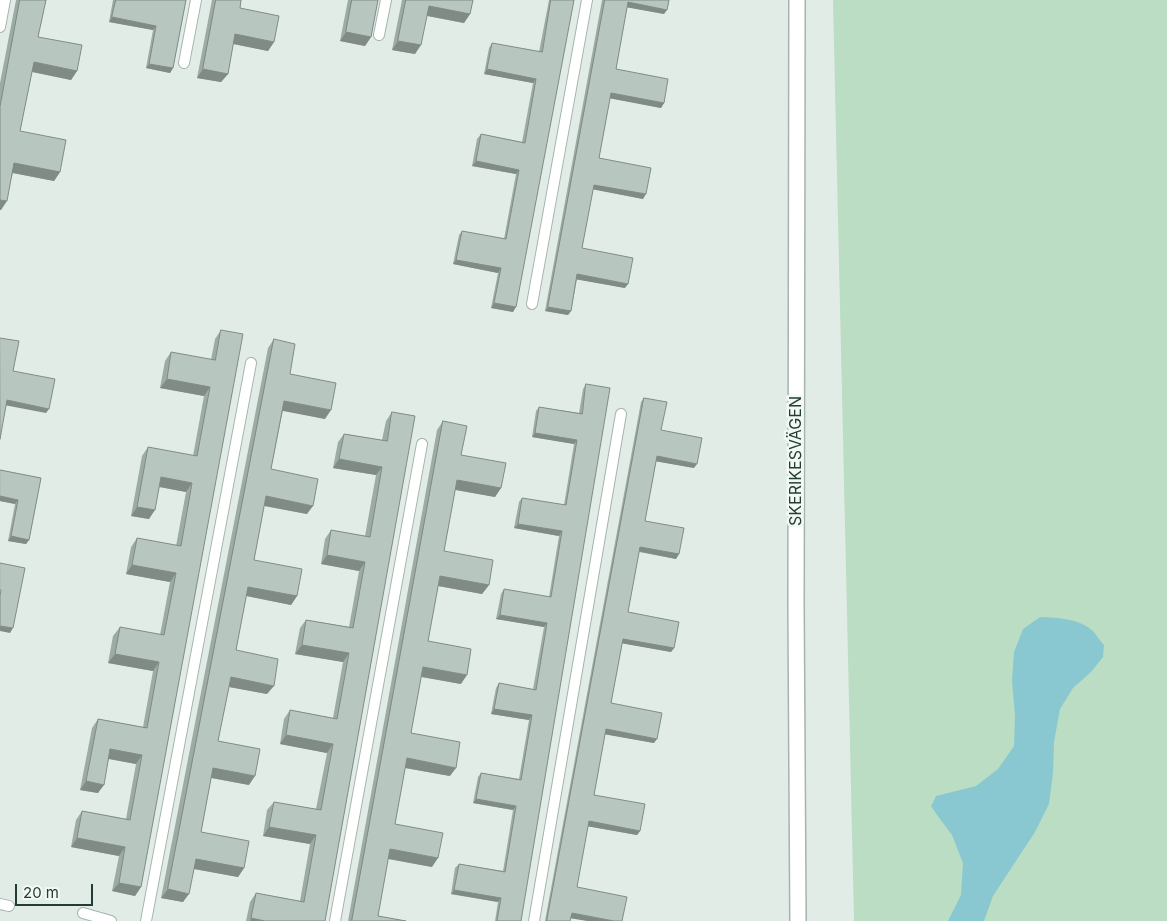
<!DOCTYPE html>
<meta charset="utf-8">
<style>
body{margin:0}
#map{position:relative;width:1167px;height:921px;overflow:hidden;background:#e2ece7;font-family:Inter,sans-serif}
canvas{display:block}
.scale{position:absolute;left:15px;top:884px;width:78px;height:22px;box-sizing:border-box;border:2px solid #223d35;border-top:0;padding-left:6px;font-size:15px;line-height:18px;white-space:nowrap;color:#223d35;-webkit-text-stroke:4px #f2f9f5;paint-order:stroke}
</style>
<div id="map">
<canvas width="1167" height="921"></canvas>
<div class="scale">20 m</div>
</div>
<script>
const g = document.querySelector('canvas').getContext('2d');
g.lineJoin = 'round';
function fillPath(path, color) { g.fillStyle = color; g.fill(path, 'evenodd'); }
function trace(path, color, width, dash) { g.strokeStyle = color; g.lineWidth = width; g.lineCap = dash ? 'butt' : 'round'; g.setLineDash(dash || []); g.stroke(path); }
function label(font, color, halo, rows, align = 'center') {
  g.font = font + ' Inter,sans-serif'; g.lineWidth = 5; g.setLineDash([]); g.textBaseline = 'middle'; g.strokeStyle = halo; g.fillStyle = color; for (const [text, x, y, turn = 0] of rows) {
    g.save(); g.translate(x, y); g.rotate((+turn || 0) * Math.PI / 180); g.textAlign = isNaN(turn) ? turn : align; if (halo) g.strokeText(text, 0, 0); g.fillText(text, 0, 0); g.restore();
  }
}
fillPath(new Path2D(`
 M833,0h334v921h-313z`), '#bbddc3');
fillPath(new Path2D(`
 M1040,617c17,1 40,1 54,15 3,4 6,9 10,13l-1,12 -12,15 -18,16 -13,21 -6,33 -1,31 -4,31 -14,28 -42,64 -9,25h-36l13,-26 2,-32 -11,-28 -15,-20 -6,-9 5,-10 40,-10 22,-17 16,-23 1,-30 -3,-35 2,-29 9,-23z`), '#8ac8d1');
const service = new Path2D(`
 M0,27l5,-27
 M379,35l7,-35
 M184,63l12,-63
 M532,304l55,-304
 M0,904l9,2
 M83,913l28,8
 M146,921l105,-558
 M335,921l87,-477
 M534,921l87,-507`);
const tertiary = new Path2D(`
 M797,0l-1,605 2,316`);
trace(service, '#a5b4ae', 12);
trace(tertiary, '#a5b4ae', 18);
trace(service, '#fff', 10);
trace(tertiary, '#fff', 15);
fillPath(new Path2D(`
 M16,0h30l-8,37 39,34 -6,9 -39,-8 -12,59 40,41 -6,9 -41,-8 -12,37h-1v-127z
 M113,0h73l-13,68 -3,5 -24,-5 7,-38 -44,-8z
 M212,0h29l-1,8 34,34 -6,9 -35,-7 -5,30 -7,8 -24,-4z
 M345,0h33l-7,37 -6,9 -25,-5 8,-41z
 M402,0h71l-3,14 -6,9 -37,-7 -12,38 -23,-4z
 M549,0h25l-61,312 -22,-4 7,-35 -45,-9 6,-29 3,-4 42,8 12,-65 -44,-8 5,-27 4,-5 41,8 11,-59 -49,-9 5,-26 3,-5 47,9z
 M602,0h67l-5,14 -37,-7 -11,62 48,34 -3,5 -51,-10 -11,60 44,41 -50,-10 -11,59 43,40 -48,-9 -6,32 -3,4 -23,-4z
 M221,330l-80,557 -6,9 -23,-5 7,-35 -48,-9 5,-27 6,-9 44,8 10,-55 -27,-5 -11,34 -18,-3 12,-62 6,-9 45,8 10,-56 -45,-8 5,-27 7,-9 40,8 10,-53 -44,-8 5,-27 6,-9 39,8 10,-54 -27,-5 -10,32 -18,-3 11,-60 6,-9 45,9 11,-60 -44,-8 5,-27 6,-9 40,8 4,-21z
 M274,339l16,35 35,45 -42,-9 -12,59 36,45 -43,-8 -10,54 43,36 -6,9 -45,-9 -10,54 31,44 -38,-7 -11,54 31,44 -38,-7 -10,54 43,36 -6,9 -44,-8 -11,33 -22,-4 107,-550z
 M586,384l-65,537h-26l3,-19 -47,-8 4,-26 4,-4 44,7 10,-61 -40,-7 5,-26 3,-4 38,6 10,-59 -38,-6 5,-26 3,-5 34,6 11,-62 -48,-8 5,-25 3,-5 45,8 10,-61 -45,-8 5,-26 3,-4 42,7 10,-61 -42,-7 4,-26 3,-4 40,6 4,-24z
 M644,398l17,32 33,38 -38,-7 -11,60 34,33 -3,5 -37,-7 -11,60 46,36 -3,4 -49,-9 -11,60 43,40 -49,-9 -11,61 46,36 -3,4 -49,-9 -18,95h-25l96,-519z
 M392,412l-67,509h-79l4,-19 6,-9 44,8 10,-57 -47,-8 4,-26 7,-8 42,7 11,-56 -47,-9 4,-25 6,-9 43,8 10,-56 -48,-8 5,-26 6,-8 43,7 10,-56 -38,-7 4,-25 6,-9 34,6 11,-61 -43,-7 5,-26 6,-8 38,6 4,-19z
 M443,421l18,34 40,33 -6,9 -40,-7 -11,61 45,34 -7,9 -44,-8 -10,55 33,43 -40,-7 -10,56 39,43 -45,-8 -10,56 37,43 -44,-8 -10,57 28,5h-58l89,-491z
 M0,470l41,8 -12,62 -3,4 -18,-3 7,-37 -15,-3z`), '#9daba5');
fillPath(new Path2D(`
 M628,2l39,8 -3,4 -39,-7z
 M429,6l41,8 -6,9 -41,-8z
 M112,17l44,9 -3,4 -44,-8z
 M346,32l25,5 -6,9 -25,-5z
 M235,34l39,8 -6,9 -39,-8z
 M398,41l23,4 -6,9 -23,-4z
 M34,62l43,9 -6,9 -43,-9z
 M149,64l24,4 -3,5 -24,-5z
 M203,69l25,5 -7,8 -24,-4z
 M487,69l49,10 -3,4 -49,-9z
 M611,93l53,10 -3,5 -53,-10z
 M476,161l43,9 -3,4 -44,-8z
 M14,163l46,9 -6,9 -46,-9z
 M594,185l52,9 -3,5 -52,-10z
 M0,200l7,1 -6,9h-1z
 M456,260l45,8 -3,5 -45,-9z
 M577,274l51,10 -3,4 -51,-9z
 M494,303l22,4 -3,5 -22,-4z
 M548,307l23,4 -3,4 -23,-4z
 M167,379l43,8 -6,9 -44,-8z
 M7,400l42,9 -3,4 -42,-8z
 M284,401l47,9 -6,9 -47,-9z
 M535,433l42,7 -3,4 -42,-7z
 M657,456l40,8 -3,4 -40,-7z
 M339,459l43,8 -6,8 -43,-7z
 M161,477l31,6 -6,9 -31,-6z
 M457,480l44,8 -6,9 -44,-8z
 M0,496l18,4 -3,4 -15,-3z
 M266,496l47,10 -6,8 -47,-9z
 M137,507l18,3 -6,9 -18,-3z
 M518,524l44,7 -3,5 -45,-8z
 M11,536l18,4 -3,4 -18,-3z
 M640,547l39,7 -3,5 -39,-8z
 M327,555l38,7 -6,9 -38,-7z
 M132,565l44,8 -6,9 -44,-8z
 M440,576l49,9 -7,9 -49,-9z
 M248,587l49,9 -6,9 -49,-10z
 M500,615l47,8 -3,4 -48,-8z
 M0,626l13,2 -3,5 -10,-2z
 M623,639l51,9 -3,4 -51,-9z
 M302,645l47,8 -6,9 -48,-8z
 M115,654l44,8 -6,9 -45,-8z
 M423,667l44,8 -6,9 -44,-8z
 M231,677l43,9 -7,8 -43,-8z
 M494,709l38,6 -3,5 -38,-6z
 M606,729l51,10 -3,4 -51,-9z
 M286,735l47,9 -6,9 -47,-9z
 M110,749l32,6 -6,9 -32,-6z
 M407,758l49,10 -6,8 -50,-9z
 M213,768l42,8 -6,9 -42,-8z
 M86,781l18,4 -6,8 -18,-3z
 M476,799l40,7 -3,4 -40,-7z
 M589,821l51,10 -3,4 -51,-9z
 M269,827l47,8 -6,9 -47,-8z
 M77,838l48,9 -6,9 -48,-9z
 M390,849l48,9 -6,9 -48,-9z
 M196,859l48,9 -6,9 -49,-9z
 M119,883l22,4 -6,9 -23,-5z
 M168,889l21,5 -6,8 -22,-4z
 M454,890l47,8 -3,4 -47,-8z
 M572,913l42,8h-27l-18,-3z
 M251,918l14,3h-15z`), '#808b86');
const building = new Path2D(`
 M20,0h26l-8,37 44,8 -5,26 -43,-9 -14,69 46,9 -6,32 -46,-9 -7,38 -7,-1v-93z
 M116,0h70l-13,68 -24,-4 7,-38 -44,-9z
 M216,0h25l-1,8 39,8 -5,26 -39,-8 -7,40 -25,-5z
 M352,0h26l-7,37 -25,-5z
 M406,0h67l-3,14 -41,-8 -8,39 -23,-4z
 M551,0h23l-58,307 -22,-4 7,-35 -45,-8 6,-29 44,8 13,-69 -43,-9 5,-27 44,9 11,-64 -49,-10 5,-26 50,9z
 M605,0h64l-2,10 -39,-8 -12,67 52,10 -4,24 -53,-10 -12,65 52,10 -5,26 -52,-9 -12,63 51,10 -5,26 -51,-10 -6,37 -23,-4z
 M221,330l22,4 -102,553 -22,-4 6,-36 -48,-9 5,-27 48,9 12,-65 -32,-6 -6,36 -18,-4 12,-62 49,9 12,-66 -44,-8 5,-27 44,8 12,-62 -44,-8 5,-27 44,8 11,-63 -31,-6 -6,33 -18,-3 11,-60 49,9 13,-69 -43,-8 4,-27 44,8z
 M0,338l19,3 -6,30 42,8 -6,30 -42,-9 -7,39z
 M274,339l21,5 -5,30 46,9 -5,27 -47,-9 -13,68 47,10 -5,27 -47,-10 -12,64 48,9 -5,27 -49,-9 -12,63 42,9 -4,27 -43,-9 -13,64 42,8 -5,27 -42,-8 -12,64 48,9 -5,27 -48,-9 -7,35 -21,-5z
 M586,384l24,4 -89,533h-24l4,-23 -47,-8 5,-26 46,8 11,-66 -40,-7 5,-26 40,7 11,-65 -38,-6 5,-26 37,7 11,-67 -47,-8 4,-26 47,8 11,-66 -44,-7 4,-26 44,7 11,-65 -42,-7 4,-26 43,7z
 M644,398l23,4 -6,28 41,8 -5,26 -40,-8 -12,65 39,7 -5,26 -39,-7 -12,65 51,10 -5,26 -51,-9 -12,64 51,10 -5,26 -51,-10 -12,66 51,9 -5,27 -51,-10 -12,66 50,10 -5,24h-8l-42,-8 -2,8h-23z
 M392,412l23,4 -90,505h-60l-14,-3 5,-25 48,9 12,-67 -47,-8 5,-25 47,8 12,-66 -47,-9 4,-25 47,9 12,-66 -47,-8 4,-25 47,8 12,-66 -38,-7 4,-25 39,7 12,-70 -43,-8 5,-25 43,7z
 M443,421l24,5 -6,29 45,8 -5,25 -44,-8 -13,71 49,9 -4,25 -49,-9 -12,65 43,8 -4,26 -44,-8 -12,66 49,9 -4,26 -49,-10 -12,66 48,9 -5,25 -48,-9 -12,67 28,5h-54z
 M0,470l41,8 -12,62 -18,-4 7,-36 -18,-4z
 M0,563l25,5 -12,60 -13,-2v-30l1,-6h-1z`);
fillPath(building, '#b7c7c0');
trace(building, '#808b86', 1);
label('16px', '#223d35', '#f2f9f5', [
 ["SKERIKESVÄGEN",796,461,-90]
]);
</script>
